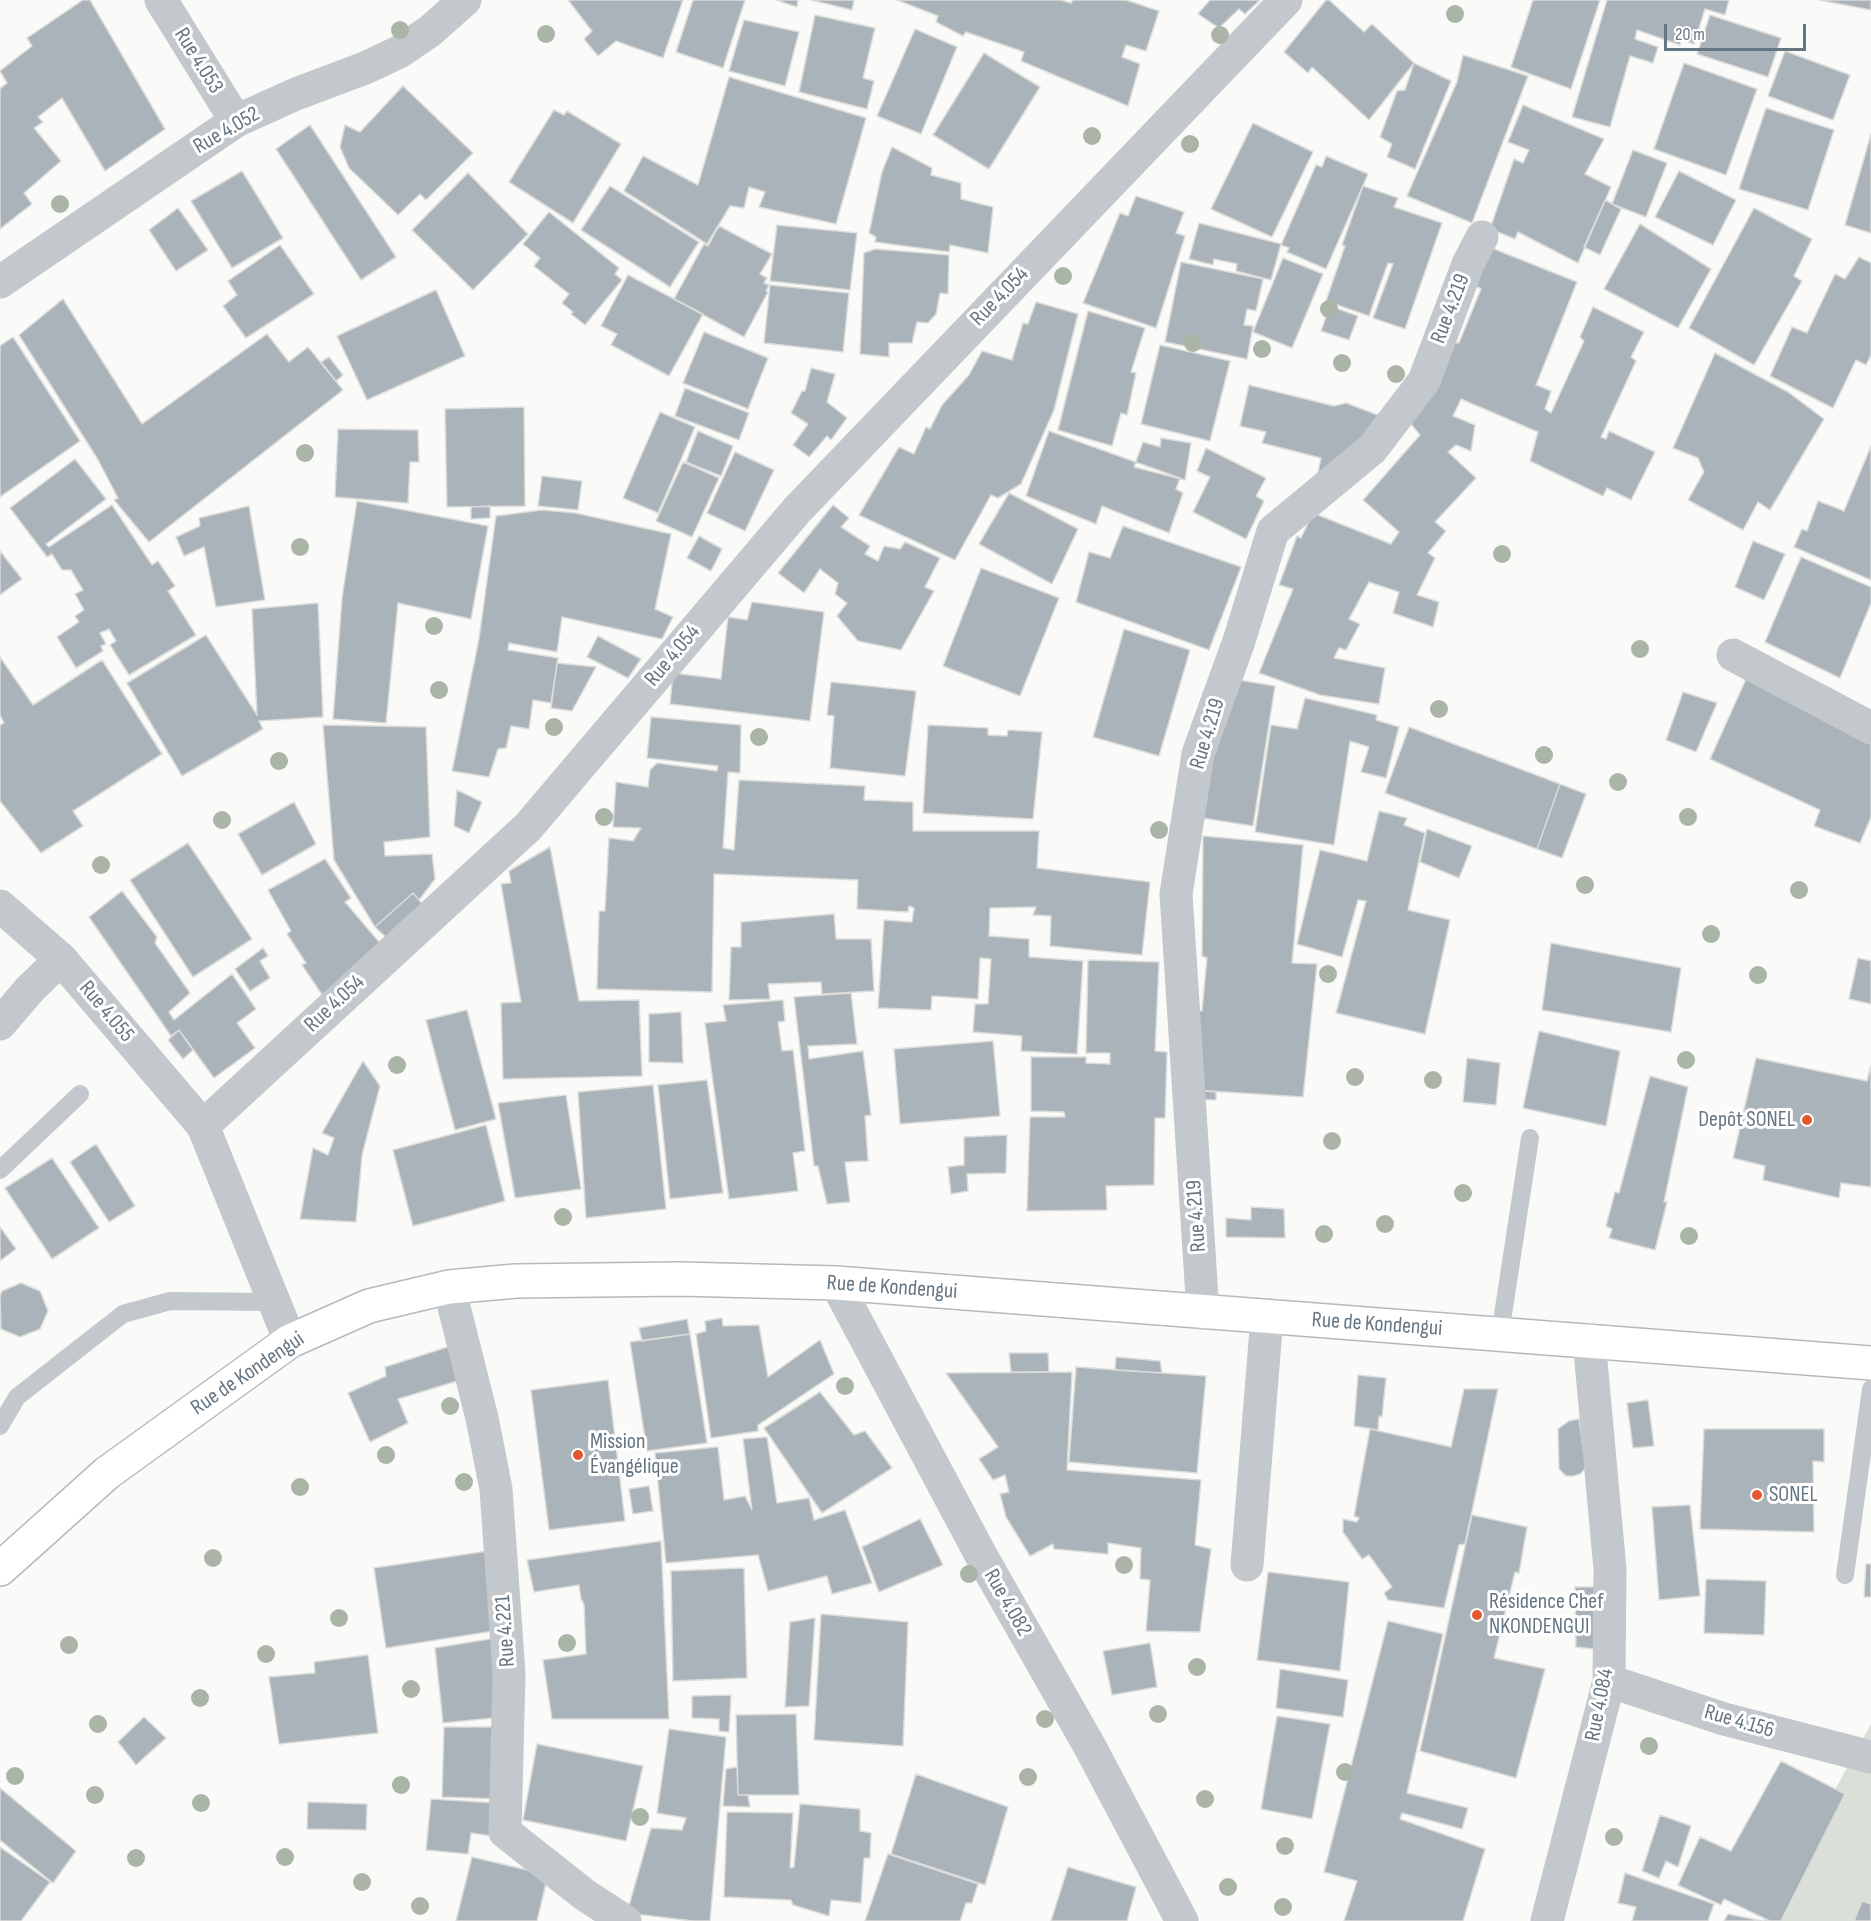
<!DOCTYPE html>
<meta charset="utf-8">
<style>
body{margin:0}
#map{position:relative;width:1871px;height:1921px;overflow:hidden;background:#fafaf8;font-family:"Sofia Sans Condensed",sans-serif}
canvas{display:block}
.scale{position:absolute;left:1664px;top:24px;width:142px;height:27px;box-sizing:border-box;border:3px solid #657683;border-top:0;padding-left:8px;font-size:18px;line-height:21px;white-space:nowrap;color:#657683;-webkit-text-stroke:4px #fff;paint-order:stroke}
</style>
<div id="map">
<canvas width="1871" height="1921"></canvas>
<div class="scale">20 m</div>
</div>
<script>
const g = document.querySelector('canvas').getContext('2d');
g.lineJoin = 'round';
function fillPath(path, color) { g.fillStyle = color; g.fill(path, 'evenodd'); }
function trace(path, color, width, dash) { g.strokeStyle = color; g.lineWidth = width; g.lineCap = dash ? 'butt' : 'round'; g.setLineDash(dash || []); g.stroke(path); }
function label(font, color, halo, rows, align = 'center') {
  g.font = font + ' "Sofia Sans Condensed",sans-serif'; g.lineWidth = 6; g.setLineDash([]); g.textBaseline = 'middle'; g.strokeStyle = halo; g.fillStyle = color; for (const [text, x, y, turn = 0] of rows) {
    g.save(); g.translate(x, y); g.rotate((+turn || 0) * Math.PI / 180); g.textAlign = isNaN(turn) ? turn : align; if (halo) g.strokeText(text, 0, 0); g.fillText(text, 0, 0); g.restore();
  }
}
fillPath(new Path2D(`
 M1871,1724v197h-108z`), '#dadfd7');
const building = new Path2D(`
 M83,0h7l75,129 -60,42 -43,-73 -24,19 5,5 -9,6 27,33 -37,32 8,11 -32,25v-140l7,-6 -7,-12 32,-25 -5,-8z
 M568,0h115l-20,58 -47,-17 -18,15 -14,-17 8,-8z
 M693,0h52l-22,68 -47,-16z
 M776,0h22l-1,7z
 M811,0h43l-2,10z
 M897,0h164l10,3 2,-3h53l33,11 -13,40 -20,-6 -4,12 18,7 -12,42 -107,-45 3,-9 -58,-20 -3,4 -27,-14 2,-6z
 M1210,0h50l-15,14 -6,-5 -20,19 -21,-14z
 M1326,0h3l35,32 8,-8 42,39 -45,57 -57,-53 -4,6 -24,-21z
 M1533,0h67l-29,89 -60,-22z
 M1607,0h122l-4,15 -20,-6 -11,35 -13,-5 -1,6 -43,-15 -2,9 23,8 -5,16 -23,-7 -20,71 -38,-10z
 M1819,0h52v10z
 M815,15l60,13 -12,50 11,3 -7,28 -68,-17z
 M1710,15l71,23 -13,39 -71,-23z
 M744,20l55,12 -14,54 -56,-15z
 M915,29l42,18 -36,87 -44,-18z
 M1785,51l65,24 -17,45 -65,-24z
 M984,53l56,34 -51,82 -56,-34z
 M1463,55l65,21 -56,147 -65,-27 50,-114z
 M1414,63l37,18 -36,88 -28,-12 5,-13 -12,-7 17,-46 8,-1z
 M1684,63l73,26 -31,86 -72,-26z
 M729,77l137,41 -30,106 -77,-17 6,-15 -16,-5 -5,21 -14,-2 -23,38 -83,-53 19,-35 55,29z
 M403,86l70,67 -47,47 -6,-6 -22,21 -49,-47 -9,-21 5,-22 15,7z
 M1523,105l81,34 -19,35 26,13 -33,76 -60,-31 -3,7 -25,-10 24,-70 9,4 6,-13 -21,-8z
 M1766,108l68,22 -26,80 -69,-21z
 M554,110l10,5 3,-4 54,33 -48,79 -64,-41z
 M1253,123l60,29 -41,85 -61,-28z
 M310,125l86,132 -35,23 -85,-131z
 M1871,134v99l-26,-8z
 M892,147l40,21 -1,7 30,8v16l32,8 -5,46 -38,-8 -1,7 -74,-10 1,-5 -7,-4 13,-61z
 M1633,150l34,13 -21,54 -34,-13z
 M1326,156l42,18 -42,95 -39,-17 2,-4 -8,-3 35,-80 6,2z
 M242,171l41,67 -51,30 -41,-67z
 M1679,171l57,29 -23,45 -58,-28z
 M468,173l60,61 -55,56 -61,-60z
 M610,186l89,56 -29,45 -89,-57z
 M1363,186l35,12 -4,9 48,16 -37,106 -32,-11 20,-54 -5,-1 -19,53 -43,-15 19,-55 -3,-1z
 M1136,196l48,16 -8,21 9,3 -29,92 -73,-25 37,-90 8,3z
 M1605,200l16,9 -21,46 -16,-8z
 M178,208l30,42 -32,21 -27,-41z
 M1754,208l58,31 -18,37 8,5 -48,84 -65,-37z
 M549,212l70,56 -4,6 7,6 -37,45 -14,-11 2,-2 -11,-9 7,-9 -35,-28 6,-8 -17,-14z
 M1199,223l82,21 -10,36 -35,-9 1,-7 -23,-5 -1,6 -24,-6z
 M1640,224l71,45 -33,59 -74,-39z
 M777,225l80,8 -7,57 -80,-9z
 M719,226l53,28 -12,20 7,4 -3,5 5,2 -3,6 2,1 -24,45 -70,-38 30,-55 4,2z
 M280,245l34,49 -68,44 -23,-32 14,-11 -9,-14z
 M1489,247l88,35 -41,103 15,6 -6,18 6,4 33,-72 -4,-4 13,-30 51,25 -13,25 5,4 -35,76 5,2 3,-8 46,21 -24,48 -24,-12 -4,8 -73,-35 8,-29 -77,-33 -8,17 22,9 -4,26 -15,-6 -8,7 28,26 -41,44 11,9 -18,22 7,5 -18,37 22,7 -6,25 -40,-14 6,-21 -30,-10 -20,37 11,5 -14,26 -7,-2 -5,10 51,10 -6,36 -59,-9 -61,-22 34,-84 -14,-4 18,-49 4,2 12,-25 78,31 8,-12 -36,-32 57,-65 -14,-17 37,-76 16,1 22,-54 -8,-4z
 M875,249l74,6 -1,39 -8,-1 -4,21 -8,9 -11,-1 -5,21h-23v14l-29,-3 4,-101z
 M1859,257l12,6v92l-5,10 -10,-5 -23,48 -63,-32 22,-49 15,6 28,-59 10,5z
 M1283,258l40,16 -31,74 -39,-16z
 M1181,262l82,17 -7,32 -9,-2 -3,16 9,1 -6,33 -82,-17z
 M628,275l75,39 -34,62 -58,-31 6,-11 -16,-8z
 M770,285l79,8 -6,59 -79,-9z
 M436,290l29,66 -98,44 -30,-64z
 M63,299l79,125 125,-90 22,28 19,-15 35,43 -194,152 -35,-42 4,-2 -21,-40 -78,-123z
 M1036,302l42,12 -24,96 -33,74 -23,14 -7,-3 -36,65 -96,-45 40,-68 15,7 12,-27 4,2 12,-24 27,-30 13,-24 30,9 11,-37 5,1z
 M1330,306l28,10 -9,24 -28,-9z
 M1088,311l57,17 -14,44 5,1 -9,42 -6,-2 -9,33 -54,-16z
 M704,332l64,26 -20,51 -65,-26z
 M13,337l67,104 -80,56v-151z
 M1160,345l70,16 -20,80 -69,-17z
 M1715,353l73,39 36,27 -54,91 -12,-8 -15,28 -55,-30 16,-28 -6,-14 -25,-10z
 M329,357l14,18 -7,6 -15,-19z
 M811,368l24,6 -8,28 20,16 -16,22 -4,-4 -18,21 -16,-12 15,-21 -17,-11 11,-22h3z
 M1249,385l85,21 12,-3 45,17 -76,67 6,-29 -59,-15 4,-11 -26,-6z
 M685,388l64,25 -10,27 -64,-24z
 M524,407l1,99 -78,1 -2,-98z
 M660,412l35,15 -37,86 -35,-15z
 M338,429l80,1 1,32h-9l-2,41 -73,-6z
 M698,431l35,15 -12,30 -35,-14z
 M1049,431l131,47 -4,11 7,4 -14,40 -67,-27 -6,18 -70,-28z
 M1161,438l30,5 -6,37 -51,-13 9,-25 17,5z
 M1871,446v134l-77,-33 8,-18 5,2 11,-30 26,10z
 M1206,448l60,30 -10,18 8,5 -18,38 -53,-27 17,-35 -13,-6z
 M735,452l39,18 -29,61 -38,-18z
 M75,459l31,40 -60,45 3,3 63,-42 40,60 6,-4 17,25 -7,5 28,44 -67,40 -19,-30 6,-4 -7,-12 -9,4 6,11 -5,2 2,5 -27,17 -19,-31 22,-15 -4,-6 9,-6 -9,-16 8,-4 -12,-20h-9l-10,-16 -5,3 -37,-49z
 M683,462l36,16 -27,59 -36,-16z
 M542,476l40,5 -4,29 -40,-4z
 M1009,493l69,36 -26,55 -73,-40z
 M357,501l131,25 -17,93 -73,-16 -12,120 -53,-4 9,-121z
 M833,505l16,13 -8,9 29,19 -5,8 13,7 6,-15 16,3 5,-7 35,16 -15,29 9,4 -33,59 -43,-9 -21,-25 10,-13 -12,-9 3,-11 -18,-14 -16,24 -26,-20z
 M249,506l16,94 -49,7 -12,-60 -20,9 -8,-19 24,-11 -1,-8z
 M490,506v12l-19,1v-12z
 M542,510l33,3 96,21 -16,75 18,8 -11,22 -100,-22 -5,35 -48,-9 -1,7 50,8 -7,45 -18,-3 -4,29 -18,-3 -5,22 -8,1 -9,28 -37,-6 27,-132 17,-123z
 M1123,526l118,41 -32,83 -133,-48 13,-50 21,6z
 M699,536l23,13 -11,22 -24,-13z
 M1753,541l32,13 -21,46 -29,-13z
 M0,551l22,28 -22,16z
 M1801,557l70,30v16l-31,75 -75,-36z
 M981,568l78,30 -39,98 -77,-30z
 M752,602l72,10 -14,109 -140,-17 3,-31 48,6 7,-62 19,3z
 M318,603l5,114 -64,4 4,8 -81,47 -55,-93 79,-48 51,80 -5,-106z
 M1124,629l66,21 -31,106 -66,-19z
 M598,636l43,23 -13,19 -41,-21z
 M0,657l33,48 69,-45 60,94 -89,57 10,15 -42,27 -41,-52v-76l4,-2 -4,-8z
 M557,663l39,4 -24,44 -21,-3z
 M1747,677l124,55v85l-11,26 -46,-17 6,-16 -110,-51z
 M1233,679l42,7 -22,140 -51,-8 15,-93z
 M831,682l85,9 -11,85 -75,-8 4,-52 -7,-1z
 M1683,692l34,11 -21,49 -30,-12z
 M1305,698l72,17 -1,5 23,7 -13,51 -25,-6 8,-25 -19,-6 -16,104 -79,-13 16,-107 26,4z
 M651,717l90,8 -1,48 -12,-1 -5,76 11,2 5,-70 126,6 -1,14 49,2v29h126l-2,37 113,14 -8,73 -92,-9 1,-30 -18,-1 3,-8 -46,1 -1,28 40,3v18l54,4 -6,93 -56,-3 1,-15 -49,-4 2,-28h13l3,-45 -11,-1 -2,41 -46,-3 -1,14 -53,-2 6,-88 28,2 2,-14 -5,-2 -1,6 -51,-3 1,-29 -144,-6 -2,118 -115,-3 2,-78h6l4,-73 24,3 8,-13 -28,-1 3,-45 32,5 2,-17 7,-7 60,8 1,-5 -71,-8z
 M323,725l103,2 4,110 -46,5 1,14 47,-2 3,25 -16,21 -6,-7 -38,34 -41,-67z
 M928,725l60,3v7l19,1 1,-6 34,2 -9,87 -110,-6z
 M1409,727l151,57 -23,65 -152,-56z
 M1560,784l26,10 -24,64 -25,-9z
 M457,790l25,12 -13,31 -15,-7z
 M294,802l22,42 -54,31 -24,-41z
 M1379,811l28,7 -3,7 21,8 -17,77 42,10 -25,114 -89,-21 30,-112 -8,-1 -16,57 -45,-13 23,-94 47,11z
 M1427,829l45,17 -13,32 -39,-16z
 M1203,836l100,9 -11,118 25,1 -14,133 -109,-7v-79h8l5,-53 -5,-2z
 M188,843l64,96 -59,38 -63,-97z
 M550,847l29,154 60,-1 3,76 -139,3 -2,-76 20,-1 -20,-118 10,-1 -2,-12z
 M325,859l26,39 -6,4 40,47 -60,50 -23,-34 4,-2 -19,-29 4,-3 -23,-41z
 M122,891l35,46 -2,6 35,50 -21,19 5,8 58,-46 24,35 -19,14 18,25 -41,30 -35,-48 -8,6 -82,-119z
 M413,893l11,13 -37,32 -12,-11z
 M834,914l2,25h35l3,52 -52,3 -1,-12 -53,2 2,15 -41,1 2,-53h10v-25z
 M1551,943l130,25 -10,64 -129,-22z
 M263,948l5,8 -8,5 10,17 -20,13 -15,-22z
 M1858,958l13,3v43l-22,-5z
 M1088,960l71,2 -4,89 12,1 -2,66h-10l-1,67 -48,1 1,24 -80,1 3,-94h35l-1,-5 -33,-1v-54h55v6l24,1v-11h-24z
 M851,993l6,51 -49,2 1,13 54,-8 8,64 -6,1 3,45 -23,1 5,40 -23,2 -9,-38h-4l-20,-169z
 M783,1000l2,21 -7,1 4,29 11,-1 12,101 -12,2 5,38 -69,8 -24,-176 21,-2 -3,-16z
 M467,1010l29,109 -41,11 -29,-110z
 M681,1012l2,51 -34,-1v-48z
 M179,1030l14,20 -10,9 -15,-19z
 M1539,1031l81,20 -14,75 -83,-18z
 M993,1041l7,75 -100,8 -6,-75z
 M1467,1058l33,5 -4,42 -33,-3z
 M1756,1058l111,23 4,-16v122l-30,-4 -2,15 -76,-18 2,-14 -32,-8z
 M363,1061l17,25 -18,69 -6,67 -56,-3 13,-71 15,7 6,-17 -12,-5z
 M1650,1076l38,11 -24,115h3l-12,48 -46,-12 3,-9 -6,-3 9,-34 4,1z
 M707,1080l16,113 -53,6 -12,-114z
 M653,1085l13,124 -80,9 -8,-126z
 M1194,1090l22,2v8l-22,-1z
 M566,1095l15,94 -66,9 -17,-95z
 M486,1125l19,76 -92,25 -20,-76z
 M1007,1135l-1,38 -39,1 1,17 -17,3 -3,-27 16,-2v-28z
 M96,1144l39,62 -26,16 -39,-60z
 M52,1158l47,70 -47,31 -47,-71z
 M1251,1207l33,2 1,29 -59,-1v-19l25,2z
 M0,1227l16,22 -16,12z
 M21,1283l19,8 8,20 -8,18 -20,8 -19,-8 -1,-33 2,-5z
 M722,1318l1,8 36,-1 9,52 52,-37 14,34 -76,51v6l-47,7 -15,-104 10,-3 -1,-10z
 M687,1319l3,15 -48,7 -3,-13z
 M690,1334l17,109 -60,8 -17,-109z
 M454,1345l13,33 -69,21 10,24 -38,19 -22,-49 38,-17 -1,-9z
 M1009,1353h39l1,19h-38z
 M1116,1357l44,4 2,12 -47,-3z
 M1076,1367l130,9 -9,97 -128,-11z
 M1072,1372l-5,98 134,10 -6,65 16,4 -11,83 -54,-1 4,-51 -10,-1 1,-31 -33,-5v11l-54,-5 -1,-5 -23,12 -24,-39 -6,-23 9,-2 -4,-17 -12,5 -14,-21 19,-12 -52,-74z
 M1358,1375l28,3 -4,39 -3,-1 -1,14 -24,-4z
 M608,1380l17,141 -76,9 -18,-140z
 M1464,1389h34l-33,155 -6,1 -15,63 -56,-8 -4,-7 8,-6 -23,-32 -7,4 -19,-27v-13l14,3 2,-4 -5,-2 16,-87 81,18z
 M820,1392l34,43 11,-4 27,37 -70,45 -58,-85z
 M1648,1400l6,46 -21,2 -6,-45z
 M1579,1419l7,49 -6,6 -7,2h-7l-7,-7 -1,-40 11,-8z
 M1704,1429h120v33l-11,-1 1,71 -114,-3z
 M767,1437l10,66 32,-5 5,22 31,-10 27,73 -40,11 -5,-18 -59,15 -10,-36 -92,8 -11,-110 63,-6 6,53 21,-4 7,14 -9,-71z
 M649,1486l4,25 -20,3 -4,-25z
 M1690,1505l10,91 -41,4 -7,-93z
 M1472,1515l55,12 -8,46 -4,-1 -21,86 51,11 -29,109 -96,-27z
 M920,1519l23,46 -64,27 -17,-45z
 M661,1541l8,178h-117l-9,-59 43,-6 -2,-50 -3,-5 -2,-14 -45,7 -7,-32z
 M488,1551l12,79 -114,18 -12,-80z
 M1866,1564h5v33h-7z
 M744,1568l3,110 -74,3 -2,-110z
 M1268,1572l81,10 -9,89 -83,-11z
 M1706,1579l60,2 -2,54 -60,-2z
 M1575,1587h26l1,63 -26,-3z
 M821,1614l87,8 -5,124 -89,-6z
 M815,1618l-6,88 -24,1 5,-85z
 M1388,1621l55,13 -36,159 61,15 -6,21 -60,-16 -2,6 85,30 -22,72h-119l13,-40 -33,-9z
 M496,1638l7,79 -60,6 -8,-75z
 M1150,1643l7,44 -45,8 -9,-44z
 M368,1655l10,78 -99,11 -10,-67 46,-4 -1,-11z
 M1280,1669l68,11 -5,37 -67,-9z
 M731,1695l-2,37 -10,-1v-12l-27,-1v-22z
 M796,1714l3,81h-61l-2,-80z
 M1277,1716l53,8 -18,95 -51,-10z
 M144,1717l22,21 -30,27 -18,-23z
 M444,1727h61l-4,72 -59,-2z
 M669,1729l57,8 -16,184h-17l-66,-8 24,-85 31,2 4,-12 -29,-5z
 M537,1744l106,22 -17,75 -103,-21z
 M1781,1761l64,33 -64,127h-11l-46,-22 -3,6 -43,-20 22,-48 31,14z
 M737,1767l1,28h10l2,12 -27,-1 3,-37z
 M916,1774l92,33 -23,78 -94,-31z
 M0,1788l76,63 -23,32 -53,-43z
 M431,1799l65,4 -3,33 -22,-3 -3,21 -42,-4z
 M308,1802l59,2 -1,26 -59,-1z
 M800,1804l60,5v22l11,2 -1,25h-6l-3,45 -30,-3 -2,16 -36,-11 -2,-5 -67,-3 3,-85 66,1 -3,55 4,-1z
 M1660,1815l31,11 -13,41 -12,-6 -7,17 -17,-7z
 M0,1847l50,35 -29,39h-21z
 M888,1854l90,30 -6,19h-6l-6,18h-95z
 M472,1857l76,18 -11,46h-81z
 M1068,1867l68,20 -9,34h-76z
 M1625,1873l89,31 -6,17h-76l4,-14 -18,-4z
 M1862,1901l9,3v17h-17z
 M1728,1914l34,7h-38z`);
fillPath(building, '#aab3b9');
trace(building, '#dcdcda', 1.5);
const secondary = new Path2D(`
 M0,1569l107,-96 183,-132 79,-35 80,-19 67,-6 164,-2 156,4 1035,80`);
trace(secondary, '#b3babf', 36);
trace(new Path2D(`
 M0,1170l80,-76
 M1500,1334l30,-196
 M0,1426l17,-29 106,-83 47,-13 104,1
 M1845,1575l26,-186`), '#c3c8cc', 18);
trace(new Path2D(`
 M161,0l75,121
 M0,282l236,-161 60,-27 69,-26 34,-16 31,-21 35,-31
 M1733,655l138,73
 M0,906l61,53 142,167
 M0,1024l30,-35 31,-30
 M836,1283l147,276 107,188 92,174
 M449,1287l33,131 14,71 13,185 -4,158 80,63 40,26
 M1203,1313l-27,-419 22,-140 41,-113 34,-110 99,-82 52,-68 44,-117 14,-27
 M290,1341l-87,-215 325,-299 269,-317 489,-510
 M1247,1565l20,-248
 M1609,1681l115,38 147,38
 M1547,1921l62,-240 1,-112 -21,-229`), '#c3c8cc', 33);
trace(secondary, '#fff', 33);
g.fillStyle = '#aab4a7';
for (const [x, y] of [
 [1455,14],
 [400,30],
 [546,34],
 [1220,35],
 [1092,136],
 [1190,144],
 [60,204],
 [1063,276],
 [1329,309],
 [1193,343],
 [1262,349],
 [1342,363],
 [1396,374],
 [305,453],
 [300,547],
 [1502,554],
 [434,626],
 [1640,649],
 [439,690],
 [1439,709],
 [554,727],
 [759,737],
 [1544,755],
 [279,761],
 [1618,782],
 [604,817],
 [1688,817],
 [222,820],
 [1159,830],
 [101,865],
 [1585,885],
 [1799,890],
 [1711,934],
 [1328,974],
 [1758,975],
 [1686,1060],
 [397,1065],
 [1355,1077],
 [1433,1080],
 [1332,1141],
 [1463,1193],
 [563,1217],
 [1385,1224],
 [1324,1234],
 [1689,1236],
 [845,1386],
 [450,1406],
 [386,1455],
 [464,1482],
 [300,1487],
 [213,1558],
 [1124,1565],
 [969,1574],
 [339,1618],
 [567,1643],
 [69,1645],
 [266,1654],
 [1197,1667],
 [411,1689],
 [200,1698],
 [1158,1714],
 [1045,1719],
 [98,1724],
 [1649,1746],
 [1345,1772],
 [15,1776],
 [1028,1777],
 [401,1785],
 [95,1795],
 [1205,1799],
 [201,1803],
 [640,1817],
 [1614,1837],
 [1285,1846],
 [285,1857],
 [136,1858],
 [362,1882],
 [1228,1887],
 [420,1906],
 [1283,1907]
]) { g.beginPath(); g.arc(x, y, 9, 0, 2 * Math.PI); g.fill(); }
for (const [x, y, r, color] of [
 [1807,1120,6,"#e4572e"],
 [578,1455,6,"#e4572e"],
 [1757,1495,6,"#e4572e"],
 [1477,1615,6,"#e4572e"]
]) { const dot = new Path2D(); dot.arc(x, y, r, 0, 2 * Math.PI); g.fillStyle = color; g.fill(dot); trace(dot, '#fff', 2); }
label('22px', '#657683', '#fff', [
 ["Rue 4.053",198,61,58],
 ["Rue 4.052",227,131,-30],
 ["Rue 4.054",1000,297,-46],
 ["Rue 4.219",1451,309,-69],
 ["Rue 4.054",673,656,-50],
 ["Rue 4.219",1208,734,-73],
 ["Rue 4.054",335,1004,-43],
 ["Rue 4.055",106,1012,50],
 ["Rue 4.219",1197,1216,-94],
 ["Rue de Kondengui",892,1288,4],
 ["Rue de Kondengui",1377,1325,4],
 ["Rue de Kondengui",248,1374,-34],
 ["Rue 4.082",1007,1603,60],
 ["Rue 4.221",506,1631,-94],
 ["Rue 4.084",1600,1705,-79],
 ["Rue 4.156",1739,1722,16]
]);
label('22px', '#657683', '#fff', [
 ["Depôt SONEL",1795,1120,"right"],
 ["Mission",590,1442],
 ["Évangélique",590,1467],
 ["SONEL",1769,1495],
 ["Résidence Chef",1489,1602],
 ["NKONDENGUI",1489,1627]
], 'left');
</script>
